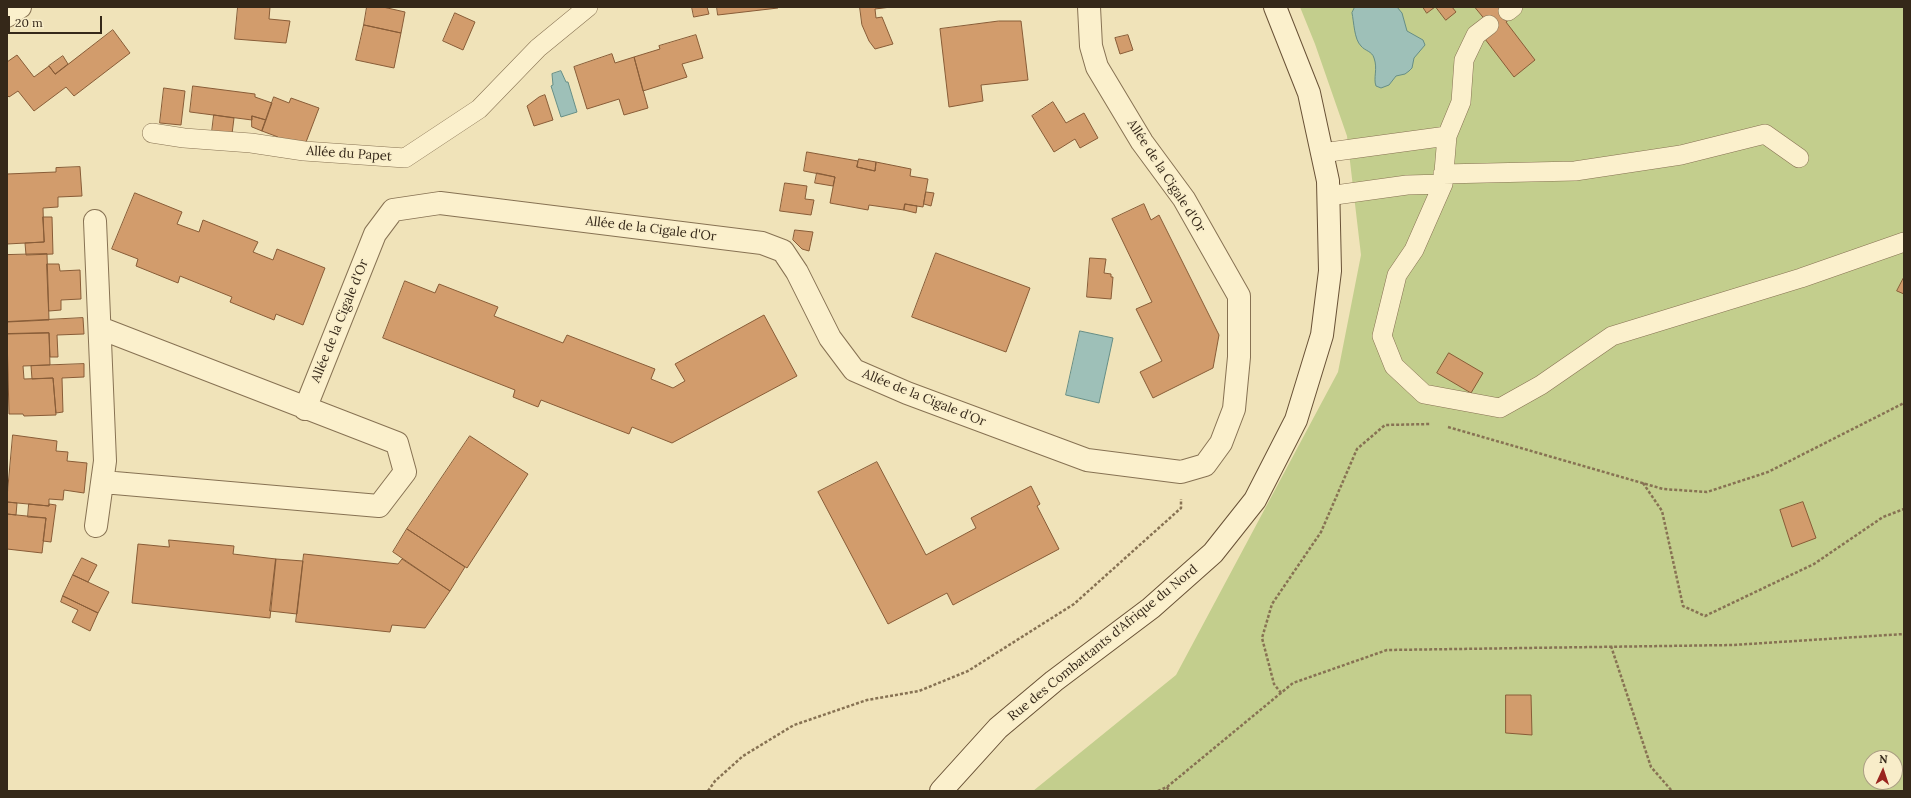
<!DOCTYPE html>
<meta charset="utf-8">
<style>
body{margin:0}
#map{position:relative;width:1911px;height:798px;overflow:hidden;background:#f0e3b9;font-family:Lora,serif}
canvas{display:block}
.frame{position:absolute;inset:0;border:8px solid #352819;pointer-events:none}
.north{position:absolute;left:1863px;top:750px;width:40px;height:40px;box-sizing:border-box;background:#f8edc9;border:1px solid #aa9e83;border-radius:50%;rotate:3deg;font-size:11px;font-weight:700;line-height:16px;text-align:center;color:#352819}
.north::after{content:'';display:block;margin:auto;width:14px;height:18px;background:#9a251f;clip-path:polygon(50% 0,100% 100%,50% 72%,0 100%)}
.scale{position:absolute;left:8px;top:16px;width:94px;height:18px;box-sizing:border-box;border:2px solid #352819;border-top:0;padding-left:5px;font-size:12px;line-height:14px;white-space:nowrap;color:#352819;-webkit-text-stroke:3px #f8edc9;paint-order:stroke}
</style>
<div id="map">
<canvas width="1911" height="798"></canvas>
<div class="frame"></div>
<div class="north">N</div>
<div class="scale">20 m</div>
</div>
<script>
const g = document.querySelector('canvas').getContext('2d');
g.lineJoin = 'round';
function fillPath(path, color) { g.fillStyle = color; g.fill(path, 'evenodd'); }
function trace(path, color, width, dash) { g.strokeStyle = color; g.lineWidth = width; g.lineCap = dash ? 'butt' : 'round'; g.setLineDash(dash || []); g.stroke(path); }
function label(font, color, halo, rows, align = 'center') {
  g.font = font + ' Lora,serif'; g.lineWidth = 3; g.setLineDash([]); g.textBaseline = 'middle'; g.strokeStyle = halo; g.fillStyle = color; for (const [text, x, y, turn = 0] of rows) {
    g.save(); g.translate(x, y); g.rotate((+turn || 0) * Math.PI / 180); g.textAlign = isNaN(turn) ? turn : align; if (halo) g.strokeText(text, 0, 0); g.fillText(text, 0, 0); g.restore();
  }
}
fillPath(new Path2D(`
 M1300,7h604v784h-871l143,-116 162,-303 23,-117 -14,-119 -32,-92zM1871,758h24v24h-24z`), '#c3ce8d');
const water = new Path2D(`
 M1355,7h42l5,6 5,18 16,9 2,5 -11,13 -2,10 -3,3 -4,3 -9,2 -7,9 -8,3 -5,-2c-3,-8 2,-17 -2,-28 -2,-7 -9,-7 -13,-12 -7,-7 -7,-24 -9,-33z
 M561,71l5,11h2l9,30 -16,5 -10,-31 2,-1 -1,-11z
 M1080,331l33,7 -14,65 -33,-8z`);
fillPath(water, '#9ec0b8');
trace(water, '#668e86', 1);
const building = new Path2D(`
 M238,7h32l-1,12 21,2 -4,22 -51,-4z
 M367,7h16l22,5 -4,21 -37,-8z
 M692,7h15l2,7 -15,3z
 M717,7h61v1l-60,7z
 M860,7h31l-16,2 1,9 6,-1 11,27 -18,5 -6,-8 -7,-16z
 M1423,7h12l-8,6z
 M1436,7h16l4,5 -10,8z
 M1475,7h30l8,10 -7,5 29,38 -21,17 -29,-38 4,-14z
 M455,13l20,9 -12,28 -20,-9z
 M999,21h22l7,59 -47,5 2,16 -34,6 -9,-78z
 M364,25l37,8 -7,35 -38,-8z
 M113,30l17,23 -56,43 -8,-9 -32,24 -16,-20 -9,6 -2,-2v-33l10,-7 17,22 15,-11 6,8z
 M696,35l7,23 -21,6 5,13 -44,14 -9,-34 26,-8 -1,-3z
 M1128,35l5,15 -13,4 -5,-16z
 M612,54l3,9 19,-6 14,51 -24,7 -5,-16 -32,10 -13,-42z
 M63,56l5,8 -13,10 -6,-8z
 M193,86l62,8v3l17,6 -6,17 -14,-4v4l-62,-8z
 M164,88l21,3 -4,34 -21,-2z
 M545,95l8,25 -19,6 -7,-20 12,-9z
 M274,97l15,6 2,-5 28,10 -16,42 -26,-9 1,-4 -16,-6z
 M1053,102l13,21 18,-10 14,25 -18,10 -5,-9 -21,13 -22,-36z
 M214,115l20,3 -2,16 -20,-2z
 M252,116l14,4 -4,11 -10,-4z
 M807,152l51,9 -1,6 18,4 1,-9 35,7 -1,7 18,3 -5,28 -18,-3 -1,6 -35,-5 -1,5 -38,-7 5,-26 -31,-6z
 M859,159l17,3 -1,9 -18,-4z
 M80,167l2,29 -24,1v10l-15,1 1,34 -37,2v-70l49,-2v-4z
 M817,173l18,4 -2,9 -18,-3z
 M785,183l22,3 -2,13 9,1 -3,15 -31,-4z
 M926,192l8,1 -3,13 -7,-2z
 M135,193l47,19 -5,12 22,8 4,-12 55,22 -5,10 20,8 4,-11 48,19 -22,57 -27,-11 -2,6 -44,-18 2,-5 -52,-21 -2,7 -42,-17 2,-7 -26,-10z
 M905,204l12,2 -1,7 -12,-3z
 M1144,204l7,16 8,-5 60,120 -6,33 -60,30 -13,-26 22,-11 -26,-52 16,-7 -40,-83z
 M43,217h9l1,37 -27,1 -1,-12 19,-1z
 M795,230l18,2 -4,19 -7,-2 -9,-9z
 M936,253l94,35 -24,64 -94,-35z
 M47,254l2,66 -42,2v-67z
 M1090,258l16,1 -2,14 7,1v3h2l-2,22 -24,-2z
 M47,264h12l1,7 20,-1 1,29 -20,1v10l-12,1z
 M1904,277v17l-7,-3z
 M405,281l30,12 4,-9 59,23 -4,9 69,27 4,-8 88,34 -4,10 22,9 12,-7 -10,-17 89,-49 33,61 -125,67 -40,-16 -3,7 -88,-34 -3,7 -25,-10 2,-7 -132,-52z
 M83,318l1,16 -27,1 1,22h-8l-1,-24 -42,1v-12z
 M49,333l1,32 -27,1 1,13 29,-1 3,37 -32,1 -1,-2h-14l-2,-80z
 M1449,353l34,20 -12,20 -34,-20z
 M84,364v13l-22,1 1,34 -7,1 -3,-35 -21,1 -1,-13z
 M13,435l44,6 -1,10 12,1 -1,9 20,2 -3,30 -20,-3 -1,10 -14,-1v7l-42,-4z
 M470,436l58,38 -61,94 -60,-39z
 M877,462l49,93 50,-27 -5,-10 60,-32 9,18 -3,2 22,43 -106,56 -6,-12 -59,31 -70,-132z
 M7,502l10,1 -1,12 -9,-1z
 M1803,502l13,36 -24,9 -12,-37z
 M29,504l20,2v-2l7,1 -5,37 -8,-1 3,-23 -18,-1z
 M7,514l39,4 -4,35 -35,-4z
 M407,529l58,38 -15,24 -57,-39z
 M169,540l65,6 -1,8 43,5 -6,59 -138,-15 6,-59 31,3z
 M304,554l94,10 4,-5 48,32 -25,37 -33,-3 -2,7 -94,-10z
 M82,558l15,7 -9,17 -15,-7z
 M276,559l27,2 -6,53 -27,-3z
 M73,575l36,17 -11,21 -35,-17z
 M63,596l35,17 -8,18 -18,-9 6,-12 -17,-8z
 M1506,695h25l1,40 -26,-2z`);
fillPath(building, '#d29c6c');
trace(building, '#885c37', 1);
const service = new Path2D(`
 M1508,11l5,-4
 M1489,25l-13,10 -12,25 -3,42 -14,34 -4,48 -29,66 -17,25 -15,61 12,30 30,28 76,14 41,-23 71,-49 189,-58 103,-36
 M152,133l32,5 67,5 53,8 101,7 74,-49 59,-61 50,-41
 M1322,153l125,-17
 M1443,174l132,-3 106,-16 84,-21 34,24
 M1328,196l79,-11 36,-1`);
const minor = new Path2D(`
 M7,16l13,-9
 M95,221l10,240 -9,65
 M100,328l297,115 8,29 -26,34 -276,-24
 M305,409l70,-175 18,-24 47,-7 322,40 21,8 14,21 33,66 24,32 53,23 180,67 94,12 24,-7 16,-22 13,-34 5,-52v-61l-55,-97 -42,-57 -45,-75 -6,-21 -2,-39`);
const secondary = new Path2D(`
 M941,791l57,-63 56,-47 97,-73 62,-55 42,-53 41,-80 26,-85 8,-64 -2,-90 -19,-88 -34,-86`);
trace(service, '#877253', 20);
trace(minor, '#877253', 24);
trace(secondary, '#695236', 24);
trace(new Path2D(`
 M1448,427l215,62 44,3 61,-20 136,-69
 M1643,483l19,28 21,95 22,10 109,-52 69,-47 21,-8
 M1611,646l40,121 21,24
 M1281,693l-7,-9 -12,-46 10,-34 49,-72 36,-83 28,-24 45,-1
 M1167,787l2,4
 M708,791l7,-10 28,-25 51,-31 73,-25 52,-9 49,-20 106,-67 107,-96v-9
 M1158,791l9,-4 126,-104 94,-33 346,-5 171,-11`), '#877253', 2.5, [3, 2]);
trace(service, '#fbf0cc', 19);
trace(minor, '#fbf0cc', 22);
trace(secondary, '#fbf0cc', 22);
label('13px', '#352819', '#f8edc9', [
 ["Allée du Papet",349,154,4],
 ["Allée de la Cigale d'Or",1166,176,57],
 ["Allée de la Cigale d'Or",651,229,7],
 ["Allée de la Cigale d'Or",340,321,-68],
 ["Allée de la Cigale d'Or",924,398,22],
 ["Rue des Combattants d'Afrique du Nord",1103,643,-39]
]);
</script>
